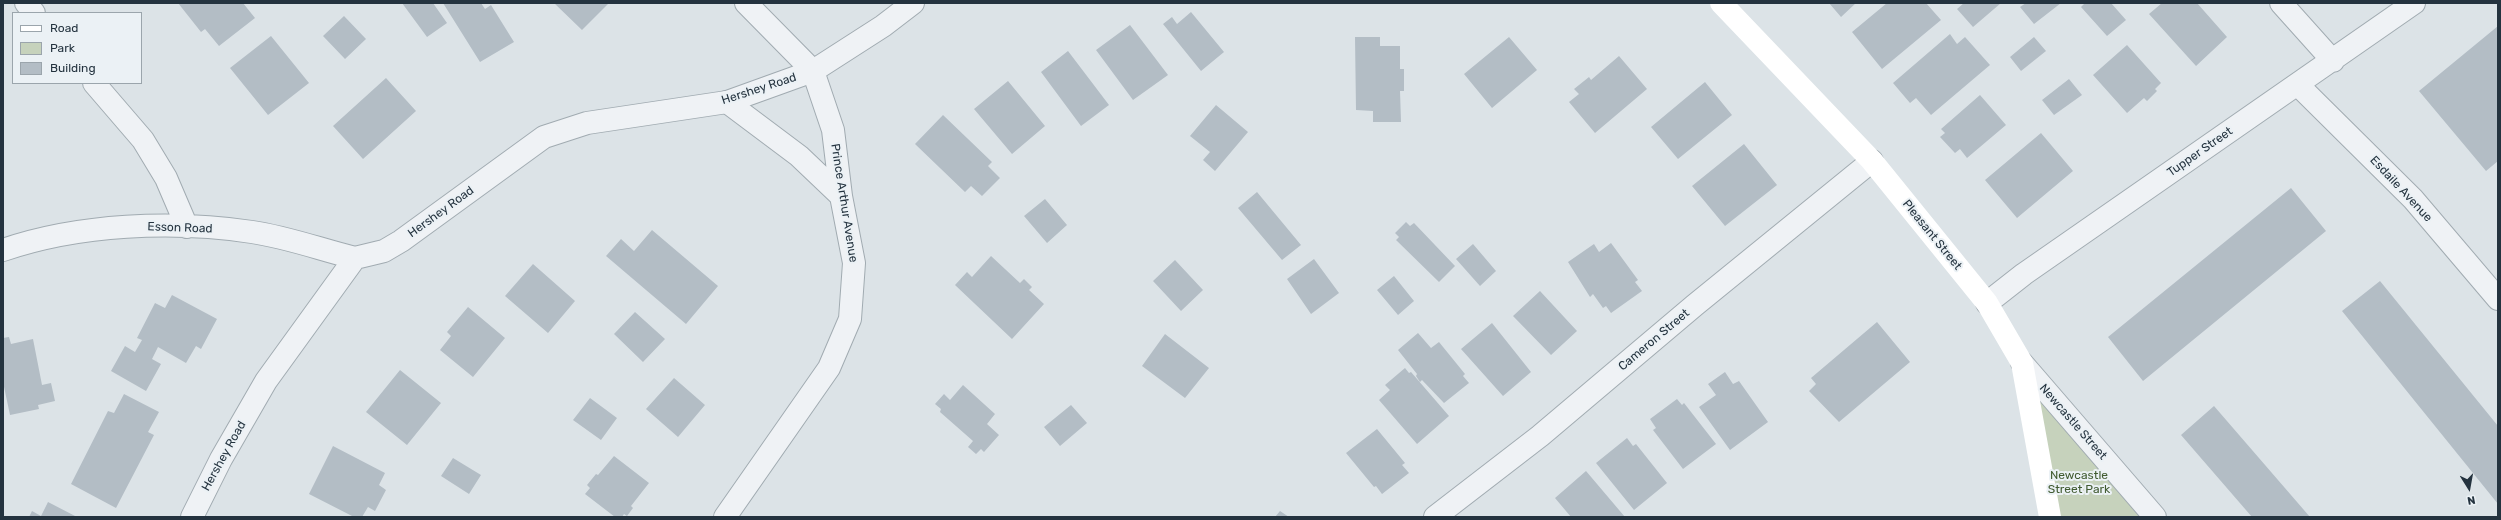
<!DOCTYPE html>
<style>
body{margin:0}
#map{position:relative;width:2501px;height:520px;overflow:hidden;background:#dce3e7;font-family:Rubik,sans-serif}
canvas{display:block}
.frame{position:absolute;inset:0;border:4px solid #24333f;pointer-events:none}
.legend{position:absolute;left:12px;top:12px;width:130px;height:72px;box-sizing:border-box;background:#ebf1f5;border:1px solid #9ba5ac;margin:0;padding:5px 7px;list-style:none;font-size:12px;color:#24333f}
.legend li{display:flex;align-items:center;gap:8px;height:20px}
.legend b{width:20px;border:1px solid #9ba5ac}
.north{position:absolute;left:2449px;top:468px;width:40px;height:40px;-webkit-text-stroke:3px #ebf1f5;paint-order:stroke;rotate:169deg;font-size:11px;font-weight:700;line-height:16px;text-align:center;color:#24333f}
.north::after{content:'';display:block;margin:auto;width:14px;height:18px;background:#24333f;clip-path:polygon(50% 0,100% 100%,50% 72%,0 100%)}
</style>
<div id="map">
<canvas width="2501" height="520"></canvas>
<div class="frame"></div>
<ul class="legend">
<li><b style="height:5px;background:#fff"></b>Road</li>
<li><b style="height:11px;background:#c6d2bc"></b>Park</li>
<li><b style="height:11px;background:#b3bdc5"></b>Building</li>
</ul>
<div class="north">N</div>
</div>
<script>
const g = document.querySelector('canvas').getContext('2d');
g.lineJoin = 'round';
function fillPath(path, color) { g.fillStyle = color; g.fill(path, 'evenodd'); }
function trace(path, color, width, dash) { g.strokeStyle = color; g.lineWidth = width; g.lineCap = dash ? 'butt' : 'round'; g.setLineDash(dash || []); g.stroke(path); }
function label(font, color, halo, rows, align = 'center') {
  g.font = font + ' Rubik,sans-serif'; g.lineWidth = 4; g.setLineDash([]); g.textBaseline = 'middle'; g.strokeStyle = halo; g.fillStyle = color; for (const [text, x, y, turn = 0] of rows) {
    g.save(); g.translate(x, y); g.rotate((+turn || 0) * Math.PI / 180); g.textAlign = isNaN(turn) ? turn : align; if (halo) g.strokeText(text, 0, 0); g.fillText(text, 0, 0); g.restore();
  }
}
fillPath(new Path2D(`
 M2022,363l133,154h-105z`), '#c6d2bc');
fillPath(new Path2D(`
 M178,3h65l12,15 -36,28 -14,-17 -4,3z
 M402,3h31l14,20 -20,14z
 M443,3h38l4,6 6,-4 23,37 -34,20z
 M554,3h55l-27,27z
 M1829,3h27l-15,14z
 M1887,3h39l15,17 -59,49 -30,-37z
 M1964,3h37l-28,24 -16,-18z
 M2026,3h35l-27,21 -14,-17z
 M2085,3h26l15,17 -19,16 -26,-29z
 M2162,3h35l30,34 -31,29 -47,-52z
 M1191,12l33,40 -23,19 -38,-47 9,-7 5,7z
 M344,16l22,23 -21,20 -22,-23z
 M1130,25l38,50 -35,25 -37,-50z
 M2498,26v135l-12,10 -67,-80z
 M1950,34l7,10 8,-7 25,28 -59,50 -15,-17 -6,5 -17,-20z
 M271,36l38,47 -41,32 -38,-47z
 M1355,37h25v9h20v23h4v22h-4l1,31h-28v-11l-17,-1z
 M1509,37l28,33 -45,38 -28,-34z
 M2034,37l12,14 -25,20 -11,-14z
 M2127,45l34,38 -6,6 2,2 -10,10 -3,-3 -17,15 -34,-38z
 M1068,51l41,54 -28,21 -40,-54z
 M1619,56l28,33 -52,44 -26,-31 10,-8 -5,-5 15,-12 2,3z
 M386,78l30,33 -53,48 -30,-33z
 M2069,79l13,16 -28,20 -12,-15z
 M1008,81l37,45 -33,28 -38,-45z
 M1705,82l27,33 -54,44 -27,-32z
 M1980,95l26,30 -39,33 -7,-9 -5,4 -15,-16 5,-4 -4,-4z
 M1216,105l32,27 -33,39 -12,-11 7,-8 -20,-16z
 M943,115l49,47 -4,4 12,12 -18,18 -11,-10 -6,6 -50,-48z
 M2041,133l32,38 -56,47 -32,-38z
 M1744,144l33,41 -52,41 -33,-40z
 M2291,188l35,43 -183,150 -35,-44z
 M1257,192l44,53 -19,15 -44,-52z
 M1045,199l22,26 -20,18 -23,-27z
 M1406,222l4,4 4,-3 41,43 -16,16 -43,-42 3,-3 -4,-4z
 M652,230l66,56 -32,38 -80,-68 15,-17 13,12z
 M1611,243l27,37 -3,2 7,9 -31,22 -5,-7 -3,2 -10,-14 -3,3 -22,-35 26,-18 5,8z
 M1473,244l23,27 -16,15 -24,-27z
 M991,256l29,27 4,-4 8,8 -3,3 15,14 -32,35 -57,-54 12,-13 5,5z
 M1314,259l25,34 -28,21 -24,-35z
 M1175,260l28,30 -22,21 -28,-30z
 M533,264l42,37 -27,32 -43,-37z
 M1394,276l20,25 -16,14 -21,-25z
 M2380,281l118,145v78l-156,-193z
 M1540,291l37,40 -26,24 -38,-39z
 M172,295l45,24 -16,30 -5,-3 -10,17 -28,-16 -6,12 9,5 -15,27 -35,-20 14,-25 10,6 7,-12 -5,-2 18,-35 10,5z
 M468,307l37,31 -32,39 -33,-27 11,-14 -4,-4z
 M635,312l30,27 -22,23 -29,-28z
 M1877,322l33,40 -71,60 -30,-31 7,-7 -5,-6z
 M1492,323l39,49 -28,24 -42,-47z
 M1418,333l13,15 8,-6 26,32 -2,2 6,7 -25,20 -22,-23 -2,2 -4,-6 1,-2 -19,-24z
 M1165,334l44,34 -24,30 -43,-32z
 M9,337l2,7 22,-5 9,46 9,-2 4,18 -17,4 1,4 -29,6 -7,-33v-44z
 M1405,368l4,5 2,-1 38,44 -32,28 -38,-44 11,-10 -5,-5z
 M400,370l41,33 -34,42 -41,-33z
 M1725,372l8,12 6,-3 29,41 -38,28 -31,-43 17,-12 -8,-11z
 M674,378l31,27 -27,32 -32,-28z
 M963,385l32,29 -8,10 12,11 -15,17 -3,-3 -5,5 -8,-7 5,-6 -33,-29 1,-3 -6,-5 9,-10 6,6z
 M124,394l35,18 -11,20 6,3 -38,73 -45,-24 37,-73 6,2z
 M590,398l27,20 -16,22 -28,-20z
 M1677,399l5,6 2,-2 32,41 -33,25 -30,-39 3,-2 -6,-9z
 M1071,405l16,18 -27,23 -16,-19z
 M2214,406l96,111h-58l-71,-82z
 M1377,429l28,34 -3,2 7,8 -27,21 -6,-8 -2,1 -28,-34z
 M1627,438l6,8 3,-2 31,39 -33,27 -38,-47z
 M333,446l52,27 -6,12 7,5 -11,21 -7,-4 -6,10h-8l-45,-23z
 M614,456l35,27 -18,23 2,2 -6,8 -3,-2 -2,3h-7l-30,-23 5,-6 -3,-3 9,-11 2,1z
 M453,458l28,17 -12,19 -28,-18z
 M1586,471l39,46h-54l-16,-19z
 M48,502l29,15h-48l3,-6 9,5z
 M1280,511l9,6h-14z`), '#b3bdc5');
const minor = new Path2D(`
 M26,3l8,10
 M2281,3l52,58
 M94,83l49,57 23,38 21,49
 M2298,85l115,114 85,100
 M3,250c76,-26 170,-30 249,-18 35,5 70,18 103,26
 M1987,303l37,-29 390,-271
 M2022,363l133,154
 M192,517l29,-58 45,-78 89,-123 29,-7 17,-10 143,-104 43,-14 140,-21 86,-31 -67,-68
 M1435,517l105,-81 155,-131 177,-144`);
const tertiary = new Path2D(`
 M727,102l72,54 42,40
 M725,517l104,-149 21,-49 4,-56 -13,-67 -8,-66 -20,-59 70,-45 30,-23`);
trace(minor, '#a1abb1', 24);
trace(tertiary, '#a1abb1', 24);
trace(minor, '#eff2f5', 22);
trace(tertiary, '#eff2f5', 22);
trace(new Path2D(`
 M1721,3l151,158 115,142 35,60 28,154`), '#fff', 22);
label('12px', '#24333f', '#ebf1f5', [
 ["Hershey Road",759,89,-18],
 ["Tupper Street",2200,152,-35],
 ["Esdaile Avenue",2401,189,47],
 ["Prince Arthur Avenue",844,203,81],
 ["Hershey Road",441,212,-36],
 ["Esson Road",180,228,2],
 ["Pleasant Street",1932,235,51],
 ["Cameron Street",1654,340,-40],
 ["Newcastle Street",2073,422,49],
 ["Hershey Road",224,456,-61]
]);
label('12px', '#415b31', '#ebf1f5', [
 ["Newcastle",2079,476],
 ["Street Park",2079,490]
]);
</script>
